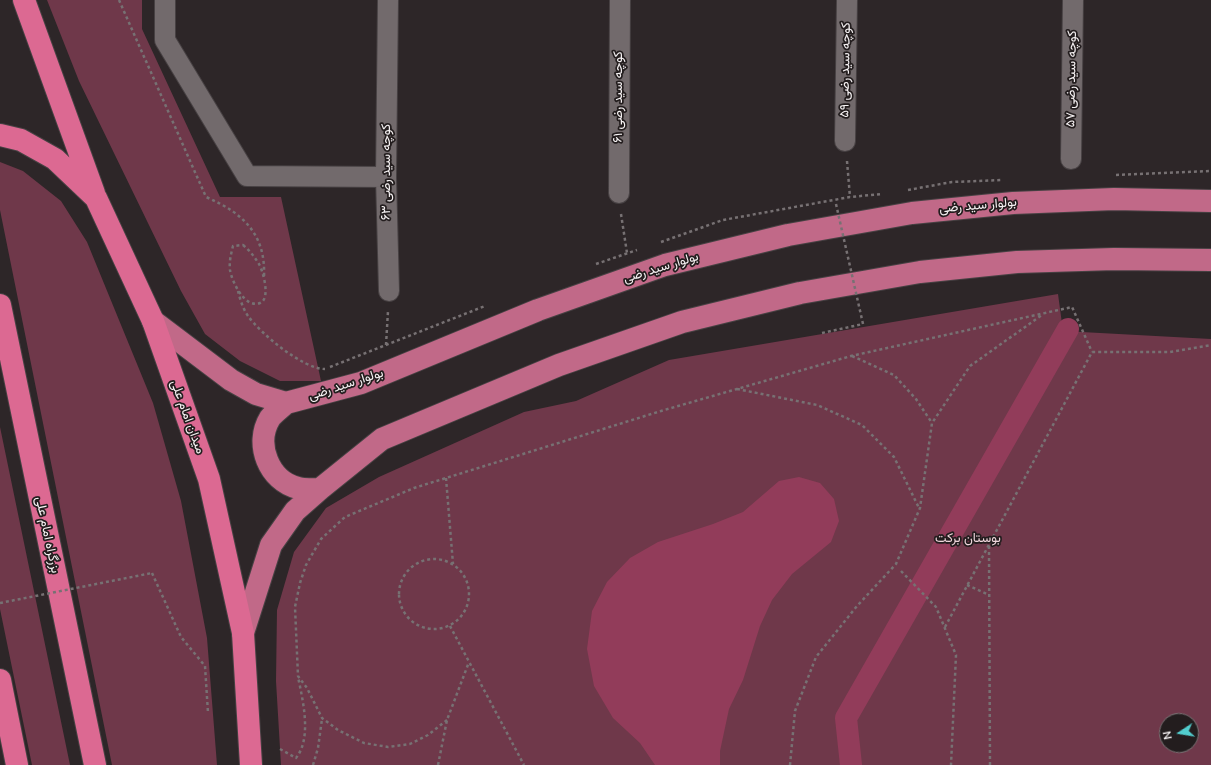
<!DOCTYPE html>
<meta charset="utf-8">
<style>
body{margin:0}
#map{position:relative;width:1211px;height:765px;overflow:hidden;background:#2d2628;font-family:"Nunito Sans",sans-serif}
canvas{display:block}
.north{position:absolute;left:1159px;top:713px;width:40px;height:40px;box-sizing:border-box;background:#231d1e;border:1px solid #787374;border-radius:50%;rotate:258deg;font-size:11px;font-weight:700;line-height:16px;text-align:center;color:#f7f3f4}
.north::after{content:'';display:block;margin:auto;width:14px;height:18px;background:#52cdce;clip-path:polygon(50% 0,100% 100%,50% 72%,0 100%)}
</style>
<div id="map">
<canvas width="1211" height="765"></canvas>
<div class="north">N</div>
</div>
<script>
const g = document.querySelector('canvas').getContext('2d');
g.lineJoin = 'round';
function fillPath(path, color) { g.fillStyle = color; g.fill(path, 'evenodd'); }
function trace(path, color, width, dash) { g.strokeStyle = color; g.lineWidth = width; g.lineCap = dash ? 'butt' : 'round'; g.setLineDash(dash || []); g.stroke(path); }
function label(font, color, halo, rows, align = 'center') {
  g.font = font + ' "Nunito Sans",Vazirmatn,sans-serif'; g.lineWidth = 3.5; g.setLineDash([]); g.textBaseline = 'middle'; g.strokeStyle = halo; g.fillStyle = color; for (const [text, x, y, turn = 0] of rows) {
    g.save(); g.translate(x, y); g.rotate((+turn || 0) * Math.PI / 180); g.textAlign = isNaN(turn) ? turn : align; if (halo) g.strokeText(text, 0, 0); g.fillText(text, 0, 0); g.restore();
  }
}
fillPath(new Path2D(`
 M47,0h95v29l78,168h61l40,184h-41l-40,-20 -35,-27 -24,-43 -102,-210z
 M0,162l23,9 38,30 26,41 66,161 28,98 26,137 10,127h-105l-112,-555z
 M1058,294l5,37 148,8v426h-930l-5,-84 1,-71 17,-58 32,-44 53,-31 145,-65 52,-11 93,-41zM1167,721h24v24h-24z
 M0,427l70,338h-38l-32,-156z`), '#6f384a');
fillPath(new Path2D(`
 M799,477l21,6 14,16 5,22 -8,21 -39,32 -20,26 -12,26 -17,54 -14,29 -9,42v14h-65l-15,-22 -27,-25 -19,-32 -7,-37 5,-38 15,-29 23,-24 28,-16 55,-18 30,-12 36,-31z`), '#923c5a');
trace(new Path2D(`
 M851,765l-5,-47 222,-389`), '#923c5a', 22);
const minor = new Path2D(`
 M165,0v40l82,136 139,1
 M388,0l-2,177 3,114
 M845,141l2,-141
 M1071,159l2,-159
 M619,193l1,-193`);
const primary = new Path2D(`
 M153,321l78,59 25,14 30,9 75,-20 177,-73 127,-45 123,-30 124,-22 101,-10 101,-4 97,2
 M286,403c-5,5 -12,10 -16,15 -16,26 -1,63 28,70 6,2 15,1 22,1
 M243,633l28,-88 24,-34 25,-22 62,-50 177,-74 123,-43 118,-29 120,-21 97,-10 97,-3 97,1`);
const trunk = new Path2D(`
 M24,0l70,193
 M0,135l21,5 34,19 41,39 57,123 56,158 34,154 8,132
 M0,305l95,460
 M0,680l17,85`);
trace(minor, '#474143', 22);
trace(primary, '#474143', 24);
trace(trunk, '#474143', 24);
trace(new Path2D(`
 M119,0l87,197c37,16 60,37 58,80
 M847,161l3,36
 M1116,175l95,-4
 M908,190l44,-8 51,-2
 M621,214l6,39
 M661,242l62,-22 127,-23 32,-3
 M243,245c7,6 11,11 16,19 4,7 12,35 1,39 -15,6 -28,-21 -30,-33 -1,-8 1,-16 3,-24z
 M596,264l41,-14
 M238,291c2,8 5,18 10,25 13,18 55,53 77,53
 M822,333l41,-9
 M386,345l2,-34
 M852,356l42,19 22,24 16,24
 M330,367l155,-61
 M737,389l80,16 45,20 32,32 25,51
 M446,478l7,86
 M989,546l1,219
 M399 594a35 35 0 1 1 70 0a35 35 0 1 1-70 0Z
 M901,571l35,36 20,48 -5,110
 M152,573l29,64 24,29 3,47
 M967,585l22,10
 M450,626l74,139
 M945,627l147,-275h78l41,-7
 M447,720l-19,15 -18,9 -22,3 -24,-4 -26,-13 -16,-12 -15,-30 -9,-12 -3,-69 5,-24 6,-18 15,-26 24,-22 69,-29 247,-77 190,-55 221,-49 20,45
 M280,749l16,9c16,-20 7,-57 2,-81
 M313,765l5,-17 4,-29
 M438,765l9,-45 22,-58
 M790,765l5,-54 21,-54 41,-51 39,-42 24,-56 12,-85 38,-57 72,-51`), '#777173', 2.5, [3, 3]);
trace(minor, '#726a6c', 20);
trace(primary, '#c16988', 22);
trace(trunk, '#dc6992', 22);
trace(new Path2D(`
 M836,204l27,120
 M0,603l152,-30`), '#777173', 2.5, [3, 3]);
label('13px', '#f7f3f4', '#231d1e', [
 ["کوچه سید رضی ۵۹",846,70,-89],
 ["کوچه سید رضی ۵۷",1072,79,-89],
 ["کوچه سید رضی ۶۱",619,97,-90],
 ["کوچه سید رضی ۶۳",387,172,-90],
 ["بولوار سید رضی",978,206,-5],
 ["بولوار سید رضی",661,268,-17],
 ["بولوار سید رضی",346,385,-18],
 ["میدان امام علی",187,417,70],
 ["بزرگراه امام علی",47,535,78]
]);
label('13px', '#f0d6dc', '#231d1e', [
 ["بوستان برکت",968,539]
]);
</script>
